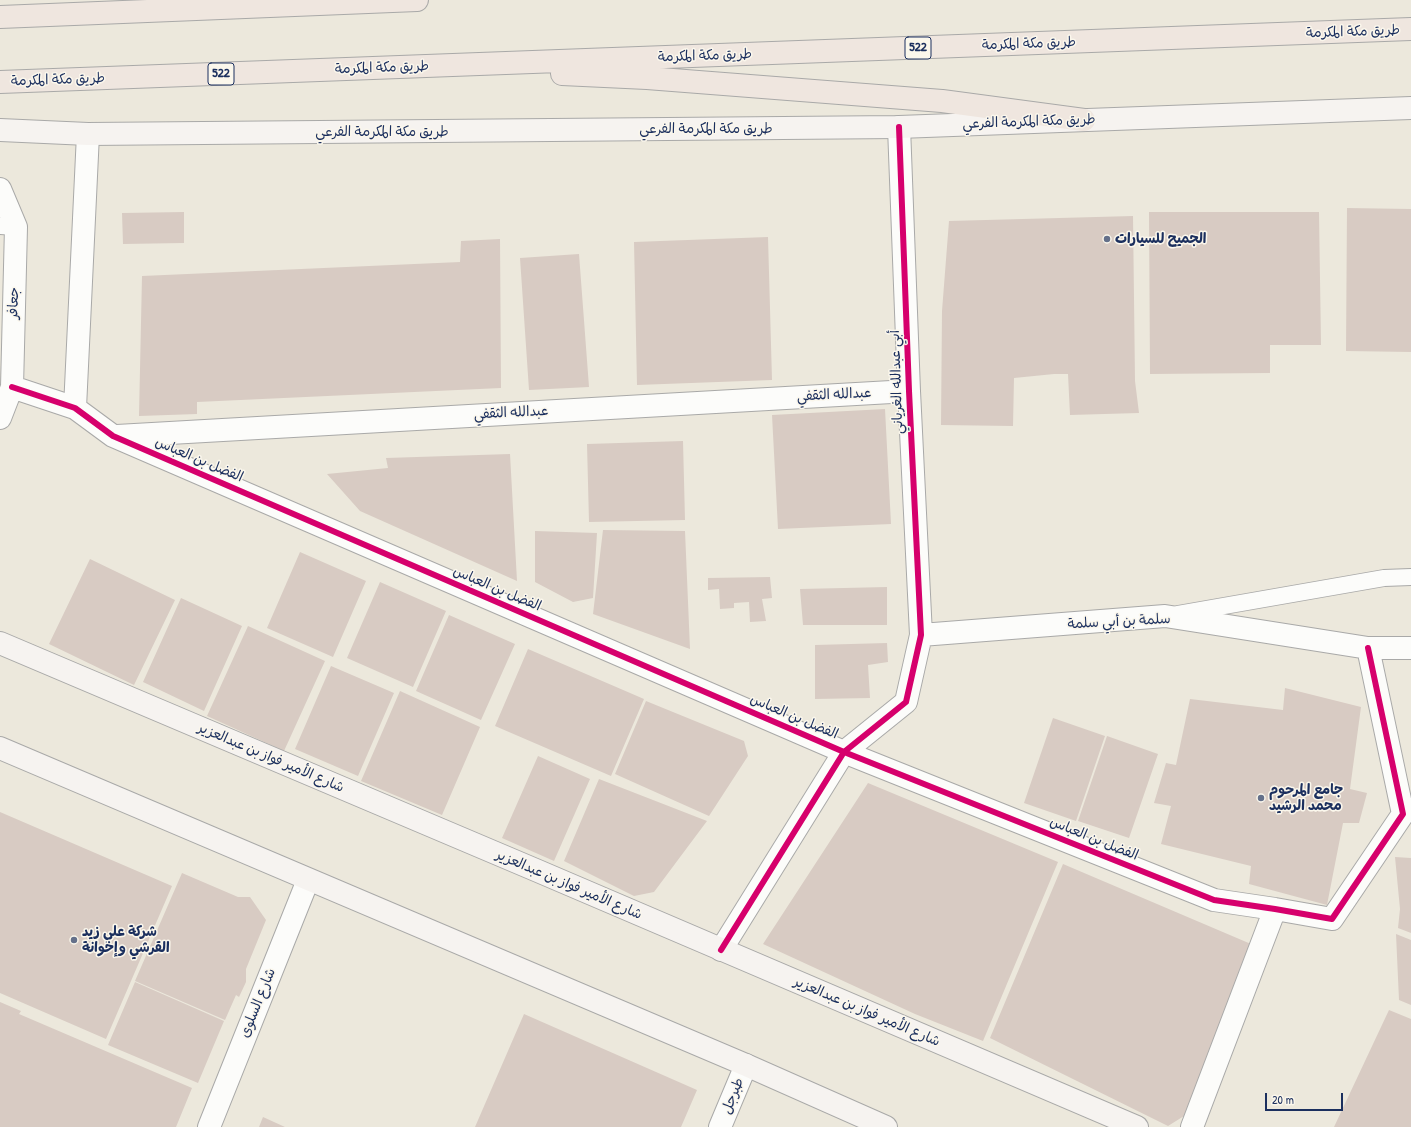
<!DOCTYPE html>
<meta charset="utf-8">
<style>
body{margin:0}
#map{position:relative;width:1411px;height:1127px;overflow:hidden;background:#ece8dc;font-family:"Patrick Hand",sans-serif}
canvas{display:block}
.scale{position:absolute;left:1265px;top:1093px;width:78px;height:18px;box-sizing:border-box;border:2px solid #1b2f5e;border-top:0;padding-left:5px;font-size:12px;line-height:14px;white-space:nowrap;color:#1b2f5e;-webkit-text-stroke:3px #fbf7ec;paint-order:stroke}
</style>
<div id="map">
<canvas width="1411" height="1127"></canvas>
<div class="scale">20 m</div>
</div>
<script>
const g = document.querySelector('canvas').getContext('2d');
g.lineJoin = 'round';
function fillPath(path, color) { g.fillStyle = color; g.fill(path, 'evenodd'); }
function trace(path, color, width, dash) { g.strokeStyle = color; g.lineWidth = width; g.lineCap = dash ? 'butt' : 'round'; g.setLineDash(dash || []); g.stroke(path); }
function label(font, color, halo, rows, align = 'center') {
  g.font = font + ' "Patrick Hand","Playpen Sans Arabic",sans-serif'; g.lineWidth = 3; g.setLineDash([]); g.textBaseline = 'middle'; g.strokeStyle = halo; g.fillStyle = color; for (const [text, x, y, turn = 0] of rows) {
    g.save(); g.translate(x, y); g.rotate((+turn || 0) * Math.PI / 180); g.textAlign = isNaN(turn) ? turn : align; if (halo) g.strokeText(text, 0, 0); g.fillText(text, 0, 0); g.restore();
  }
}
fillPath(new Path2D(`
 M1347,208l64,1v143l-65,-1z
 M184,212v31l-61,1 -1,-31z
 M1149,212h170l2,133h-51v28l-120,1z
 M1133,216l2,165 4,32 -69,2 -2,-41h-14l-40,4 -1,48 -72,-1 1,-114 7,-90z
 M768,237l4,143 -135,5 -3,-143z
 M500,239l1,149 -304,14v12l-58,2 3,-140 318,-14 1,-21z
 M579,254l10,133 -60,3 -9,-132z
 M885,409l6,115 -113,5 -6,-114z
 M683,441l2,79 -96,2 -2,-78z
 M510,454l7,127 -157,-70 -33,-37 61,-6 -2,-10z
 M603,530l82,1 5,118 -97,-35z
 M535,531l62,2 -4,65 -20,4 -38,-20z
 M300,552l66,29 -33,76 -66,-29z
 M90,559l85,41 -41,85 -85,-41z
 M770,577l2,21 -10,1 4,22 -16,1 -1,-20 -15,1v5l-14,1 -1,-20 -11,1v-12z
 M380,582l66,29 -33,76 -66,-29z
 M887,587v38h-84l-3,-36z
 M181,598l61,28 -38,85 -61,-29z
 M449,615l66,29 -34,76 -65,-29z
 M248,626l77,35 -41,90 -77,-35z
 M887,643l1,19 -20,3 2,33 -55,1v-54z
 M528,649l116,50 -33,77 -116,-50z
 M331,666l63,27 -36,83 -63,-27z
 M1285,688l76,19 -11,82 17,4 -8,30h-16l-16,82 -78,-21 2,-18 -90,-22 10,-38 -17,-3 12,-40 10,2 14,-66 93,11z
 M400,691l80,36 -38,88 -81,-34z
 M646,701l98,40 4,15 -39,60 -94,-42z
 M1053,718l52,18 -29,85 -52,-18z
 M1107,736l51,18 -29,84 -51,-17z
 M538,756l52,23 -36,82 -52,-23z
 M599,779l108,42 -53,71 -20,4 -70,-35z
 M868,783l190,79 -75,179 -68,-27 -152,-70z
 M0,812l172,74 -66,153 -106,-46z
 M1395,857l16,1v75l-13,-5 2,-19z
 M1063,864l188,80 -67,172 -16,10 -178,-88z
 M182,873l56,24h12l16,23 -20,49v13l-7,15 -3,-2 -11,25 -90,-39z
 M1396,934l15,6v65l-12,-5z
 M135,982l89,39 -26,62 -90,-38z
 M0,1002l21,9 -2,3 173,74 -16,39h-176z
 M1389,1010l22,9v108h-77z
 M524,1014l173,76 -16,37h-206z
 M263,1117l22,10h-26z`), '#d8cbc3');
const service = new Path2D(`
 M0,226l16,1
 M1178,614l206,-36 27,-1`);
const minor = new Path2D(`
 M0,189l16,38 -4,160 -12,31
 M12,387l63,21 38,28 731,316 370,148 61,9 57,10 71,-105 -35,-166
 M75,408l13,-274
 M117,436l792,-45
 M921,635l244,-19 203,32h43
 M721,950l123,-198 62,-50 15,-67 -12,-244 -10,-264
 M209,1127l99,-247
 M720,1127l26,-62
 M1192,1127l83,-218`);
const secondary = new Path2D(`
 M0,130l88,4 811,-7 512,-19
 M0,643l538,228 599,256
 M0,748l746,317 140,62`);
const motorway = new Path2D(`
 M0,17l417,-17
 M562,74l85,4 295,23 142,19
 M0,82l1411,-53`);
trace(service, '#a9a9a8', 18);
trace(minor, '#a9a9a8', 24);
trace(secondary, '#a9a9a8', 24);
trace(motorway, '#a9a9a8', 24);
trace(service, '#fcfcfa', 16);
trace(minor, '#fcfcfa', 22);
trace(secondary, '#f6f3f0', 22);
trace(motorway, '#efe6df', 22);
trace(new Path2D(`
 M12,387l63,21 38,28 731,316 370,148 61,9 57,10 71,-105 -35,-166
 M721,950l123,-198 62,-50 15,-67 -12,-244 -10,-264`), '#d6006c', 6);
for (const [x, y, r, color] of [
 [1107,239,4,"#64708a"],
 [1261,798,4,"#64708a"],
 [74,940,4,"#64708a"]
]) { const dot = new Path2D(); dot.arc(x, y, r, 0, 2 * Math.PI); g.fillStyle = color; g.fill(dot); trace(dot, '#fbf7ec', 1.5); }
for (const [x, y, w] of [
 [918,48,26],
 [221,74,26]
]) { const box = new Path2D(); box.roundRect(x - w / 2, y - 11, w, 22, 3); g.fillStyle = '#fbf7ec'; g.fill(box); trace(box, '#1b2f5e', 1); }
label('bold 13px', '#1b2f5e', null, [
 ["522",918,48],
 ["522",221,74]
]);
label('14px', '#1b2f5e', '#fbf7ec', [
 ["طريق مكة المكرمة",1353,32,-2],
 ["طريق مكة المكرمة",1029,44,-2],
 ["طريق مكة المكرمة",705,56,-2],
 ["طريق مكة المكرمة",382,68,-2],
 ["طريق مكة المكرمة",58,80,-2],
 ["طريق مكة المكرمة الفرعي",1029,122,-2],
 ["طريق مكة المكرمة الفرعي",706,129],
 ["طريق مكة المكرمة الفرعي",382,132],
 ["جعافر",14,303,-88],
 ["أبي عبدالله الغرياني",897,382,-92],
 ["عبدالله الثقفي",834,395,-3],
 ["عبدالله الثقفي",511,413,-3],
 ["الفضل بن العباس",199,460,23],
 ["الفضل بن العباس",497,589,23],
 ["سلمة بن أبي سلمة",1119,622,-3],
 ["الفضل بن العباس",794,717,23],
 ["شارع الأمير فواز بن عبدالعزير",271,758,23],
 ["الفضل بن العباس",1094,839,22],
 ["شارع الأمير فواز بن عبدالعزير",569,885,23],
 ["شارع السلوى",258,1003,-68],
 ["شارع الأمير فواز بن عبدالعزير",867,1012,23],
 ["طبرجل",733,1096,-68]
]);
label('bold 14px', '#1b2f5e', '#fbf7ec', [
 ["الجميح للسيارات",1115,239],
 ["جامع المرحوم",1269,790],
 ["محمد الرشيد",1269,806],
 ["شركة علي زيد",82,932],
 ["القرشي وإخوانة",82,948]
], 'left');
</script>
